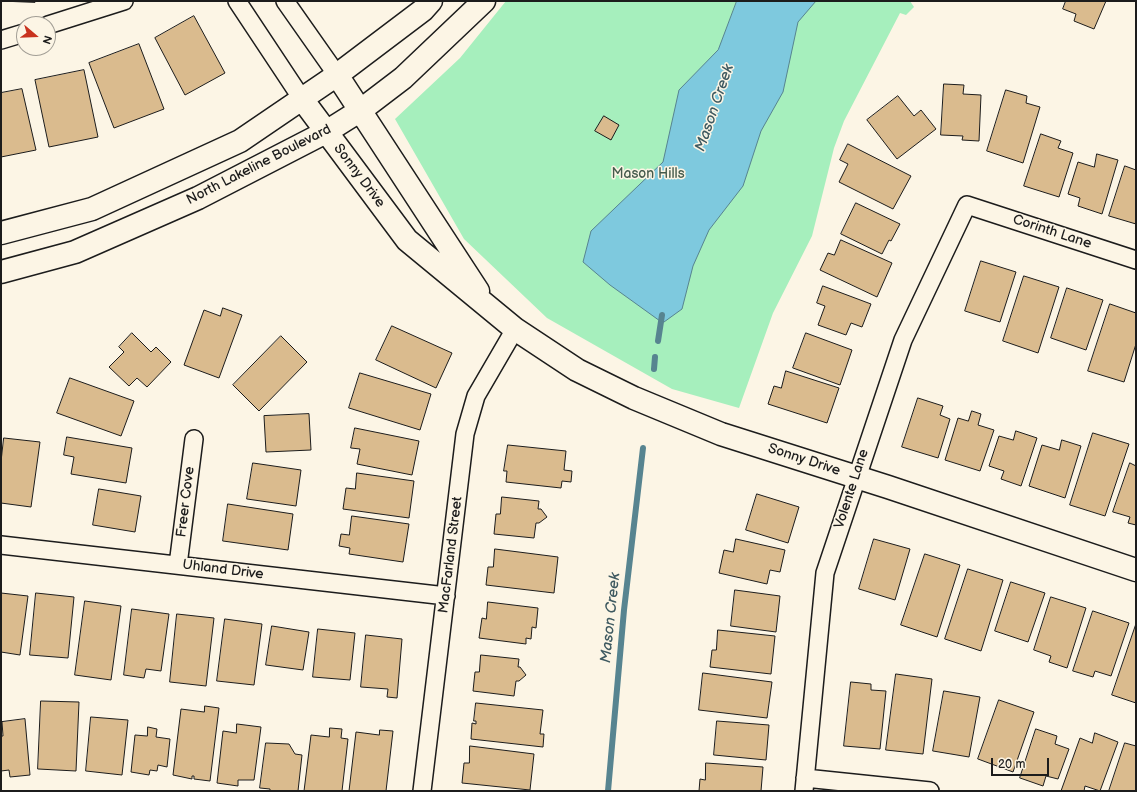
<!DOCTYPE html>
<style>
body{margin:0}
#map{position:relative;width:1137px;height:792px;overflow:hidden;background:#fcf5e5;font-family:"Balsamiq Sans",sans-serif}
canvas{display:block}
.frame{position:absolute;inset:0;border:2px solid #1c1c1c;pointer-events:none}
.north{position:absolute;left:16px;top:16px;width:40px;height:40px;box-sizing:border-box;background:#fcf5e5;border:1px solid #a29e95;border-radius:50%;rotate:109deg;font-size:11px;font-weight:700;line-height:16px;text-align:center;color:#1c1c1c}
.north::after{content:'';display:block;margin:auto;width:14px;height:18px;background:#c8321e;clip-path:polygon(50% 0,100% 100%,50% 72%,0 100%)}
.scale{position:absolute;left:991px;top:758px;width:58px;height:18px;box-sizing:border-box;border:2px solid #1c1c1c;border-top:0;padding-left:5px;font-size:12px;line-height:14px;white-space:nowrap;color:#1c1c1c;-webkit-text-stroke:3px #fcf5e5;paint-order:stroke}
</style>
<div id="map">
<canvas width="1137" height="792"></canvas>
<div class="frame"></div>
<div class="north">N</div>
<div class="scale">20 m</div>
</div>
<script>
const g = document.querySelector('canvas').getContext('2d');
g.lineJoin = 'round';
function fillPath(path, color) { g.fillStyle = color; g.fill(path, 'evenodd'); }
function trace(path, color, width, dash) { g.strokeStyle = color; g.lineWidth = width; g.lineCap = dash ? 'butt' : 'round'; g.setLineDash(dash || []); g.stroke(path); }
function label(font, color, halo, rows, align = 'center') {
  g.font = font + ' "Balsamiq Sans",sans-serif'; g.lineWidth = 3; g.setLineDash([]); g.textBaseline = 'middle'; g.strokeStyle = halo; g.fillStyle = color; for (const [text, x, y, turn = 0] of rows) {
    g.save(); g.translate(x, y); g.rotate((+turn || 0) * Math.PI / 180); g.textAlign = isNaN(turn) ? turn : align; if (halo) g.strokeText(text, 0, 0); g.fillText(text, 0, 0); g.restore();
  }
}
fillPath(new Path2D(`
 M506,1h404l4,6 -8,8 -6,-2 -56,108 -10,27 -22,88 -39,77 -34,95 -67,-19 -125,-71 -83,-79 -69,-120 65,-61z`), '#a6efbd');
const water = new Path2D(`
 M737,1h79l-18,21 -15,70 -22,39 -18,55 -34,44 -16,36 -11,43 -18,13 -4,-1 -50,-36 -27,-23 8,-31 72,-69 16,-72 39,-40z`);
fillPath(water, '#7ec9de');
trace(water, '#578490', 1);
trace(new Path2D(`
 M658,341l4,-26
 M654,369l1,-12
 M608,791l16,-181 19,-162`), '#578490', 6);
const building = new Path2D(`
 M1,1h34v1z
 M1066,1h40l-12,28 -20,-8 2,-7 -13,-5z
 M194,16l31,57 -40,22 -30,-57z
 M139,44l25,65 -50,19 -25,-65z
 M84,70l14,67 -49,10 -14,-67z
 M944,84l20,1 -1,9 18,1 -2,46 -17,-1 1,-4 -22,-1z
 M22,89l14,61 -35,7v-64z
 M1006,90l21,6 -1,7 14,4 -17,56 -36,-12z
 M898,96l16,20 7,-6 15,19 -39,30 -30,-39z
 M604,116l15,9 -8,15 -16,-9z
 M1041,134l20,7 -3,7 15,5 -14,44 -35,-11z
 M848,144l63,32 -18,33 -54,-27 9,-18 -8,-4z
 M1097,154l21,6 -16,54 -24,-8 2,-8 -12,-4 10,-32 16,5z
 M1125,166l11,4v54l-27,-8z
 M856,203l44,21 -9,17 -2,-1 -7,14 -41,-20z
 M841,240l51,23 -15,34 -57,-27 8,-17 6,2z
 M981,261l35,11 -16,50 -35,-11z
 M1024,276l35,11 -21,66 -35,-12z
 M823,286l48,18 -9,23 -11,-4 -5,12 -28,-10 7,-19 -8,-3z
 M1067,288l36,12 -17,50 -35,-12z
 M1110,304l26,9v31l-12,38 -36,-11z
 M223,308l19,7 -23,63 -35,-13 20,-55 16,6z
 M392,326l60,27 -16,35 -60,-28z
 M132,333l19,19 5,-5 15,15 -24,25 -10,-9 -8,8 -20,-19 15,-15 -5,-5z
 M806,333l46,17 -12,35 -47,-17z
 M281,336l26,26 -48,49 -26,-26z
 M786,371l53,17 -12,35 -59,-19 6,-18 7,2z
 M360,373l71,21 -11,36 -71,-22z
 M70,378l64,23 -13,35 -64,-23z
 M918,398l25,8 -3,9 10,4 -12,39 -36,-11z
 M972,411l9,3 -3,11 16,5 -14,41 -35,-11 13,-42 10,3z
 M309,414l2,36 -45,2 -2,-36z
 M355,428l64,13 -7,34 -55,-11 3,-15 -9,-1z
 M1016,431l21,7 -16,48 -20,-7 3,-8 -15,-5 10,-30 14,4z
 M1093,433l36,11 -24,72 -35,-11z
 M67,437l65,11 -6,35 -55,-9 3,-17 -10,-2z
 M4,438l36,4 -9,65 -30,-4v-41z
 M1062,440l19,6 -16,52 -36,-12 13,-41 17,5z
 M508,445l58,6 -2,19 8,1 -1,11 -9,-1 -1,7 -55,-6 1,-11h-3z
 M253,463l48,7 -5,36 -49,-7z
 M1130,463l6,3v59l-8,-2 2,-6 -17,-5z
 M357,473l57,8 -5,37 -66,-9 3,-21 9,1z
 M99,489l42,7 -6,36 -42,-7z
 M757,494l42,13 -11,36 -42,-13z
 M502,497l37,4 -1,8h3l6,8 -8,6h-3l-2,15 -40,-4 2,-20h4z
 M228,504l65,10 -5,36 -65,-9z
 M352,516l57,8 -6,38 -54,-8 1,-6 -11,-2 2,-12 8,1z
 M736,539l49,11 -5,22 -10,-2 -3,14 -48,-11 5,-23 9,2z
 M874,539l36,10 -15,51 -36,-11z
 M495,549l63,8 -4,36 -68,-8 2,-18h5z
 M925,554l35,11 -23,72 -36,-12z
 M968,569l35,11 -22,71 -36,-12z
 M1011,582l34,11 -17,49 -33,-11z
 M735,590l45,6 -4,36 -45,-6z
 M1,593l27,3 -8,59 -19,-3z
 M36,593l38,4 -6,61 -38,-3z
 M1051,597l35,11 -19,60 -18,-6 2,-6 -17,-6z
 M85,601l36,5 -10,74 -36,-5z
 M488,602l50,6 -2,20 -4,-1 -1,12 -5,-1v6l-47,-6 3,-20 4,1z
 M132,609l37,5 -8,57 -15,-2 -2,9 -20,-3z
 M1093,611l36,12 -18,53 -16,-5 -2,6 -20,-6z
 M177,614l37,4 -8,68 -36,-4z
 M225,619l37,5 -8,61 -37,-4z
 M1136,624v79l-24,-8z
 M272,626l37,6 -6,38 -37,-5z
 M318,629l37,4 -5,47 -37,-3z
 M718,630l57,6 -4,38 -61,-7 2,-17h4z
 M366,635l36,4 -5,59 -10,-1 1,-8 -27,-2z
 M481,655l38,4 -1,8h2l6,8 -7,6h-3l-2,15 -41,-5 2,-19h4z
 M703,673l69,9 -5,36 -68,-8z
 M896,674l36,5 -9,75 -37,-4z
 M851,682l20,2v6l15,1 -6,58 -36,-3z
 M944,691l36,6 -11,60 -36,-6z
 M999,700l35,12 -21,60 -35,-13z
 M41,701l38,1 -3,69 -38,-2z
 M476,703l67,7 -3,24h4l-1,13 -72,-8 1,-16 4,1v-3h-2z
 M205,706l14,2 -9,73 -16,-2v-3h-2v3l-19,-4 8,-66 23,3z
 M91,717l37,3 -6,55 -36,-4z
 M25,719l5,56 -20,2 -1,-7 -8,1v-35h2l-1,-14z
 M717,721l52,4 -3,35 -52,-5z
 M237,724l24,3 -7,53h-16v6l-21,-3 6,-52 13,2z
 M148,727l9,2 -1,8 14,2 -3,28 -9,-2 -1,6 -7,-1 -1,5 -18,-3 4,-37 12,1z
 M330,728l12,1 -1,9 7,1 -6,52h-38l7,-56 18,2z
 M1036,729l21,7 -2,8 14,5 -11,30 -12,-3 -3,10 -23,-8z
 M380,730l13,1 -7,60h-37l7,-59 23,3z
 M1095,733l23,9 -18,49 -15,-5 -1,5h-23l19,-53 12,5z
 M266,743l23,1 6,10 7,1 -4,36h-28v-2l-10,-1z
 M1125,743l11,3v45h-27z
 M470,746l64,8 -4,36 -68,-7 2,-20h5z
 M706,763l57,4 -2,24h-62l1,-12 5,1z`);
fillPath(building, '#dabb8e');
trace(building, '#1c1c1c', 1);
const street = new Path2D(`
 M237,1l65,98
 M285,1l52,74
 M48,25l76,-24
 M1,40l23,-7
 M1,545l445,51
 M178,565l16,-126
 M805,778l125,13
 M422,791l43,-357 11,-38 39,-67
 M804,791l21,-218 78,-233 64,-135 169,55`);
const secondary = new Path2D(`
 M337,75l141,216
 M302,99l105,141 108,89 62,41 57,28 87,36 167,53 248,83
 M1,233l91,-24 148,-68 97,-66 86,-65 8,-9
 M1,272l74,-20 123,-54 128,-66 35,-22 42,-32 81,-77`);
trace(street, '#1c1c1c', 20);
trace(secondary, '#1c1c1c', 25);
trace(street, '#fcf5e5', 17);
trace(secondary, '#fcf5e5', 22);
label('14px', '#1c1c1c', '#fcf5e5', [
 ["North Lakeline Boulevard",259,165,-27],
 ["Sonny Drive",359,176,53],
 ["Corinth Lane",1052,232,18],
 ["Sonny Drive",804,460,18],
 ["Volente Lane",852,489,-72],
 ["Freer Cove",186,502,-83],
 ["MacFarland Street",451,555,-83],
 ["Uhland Drive",223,570,7]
]);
label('14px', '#455b4c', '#fcf5e5', [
 ["Mason Hills",648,174]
]);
label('italic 15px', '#3e5960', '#fcf5e5', [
 ["Mason Creek",715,108,-71],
 ["Mason Creek",611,618,-84]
]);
</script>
